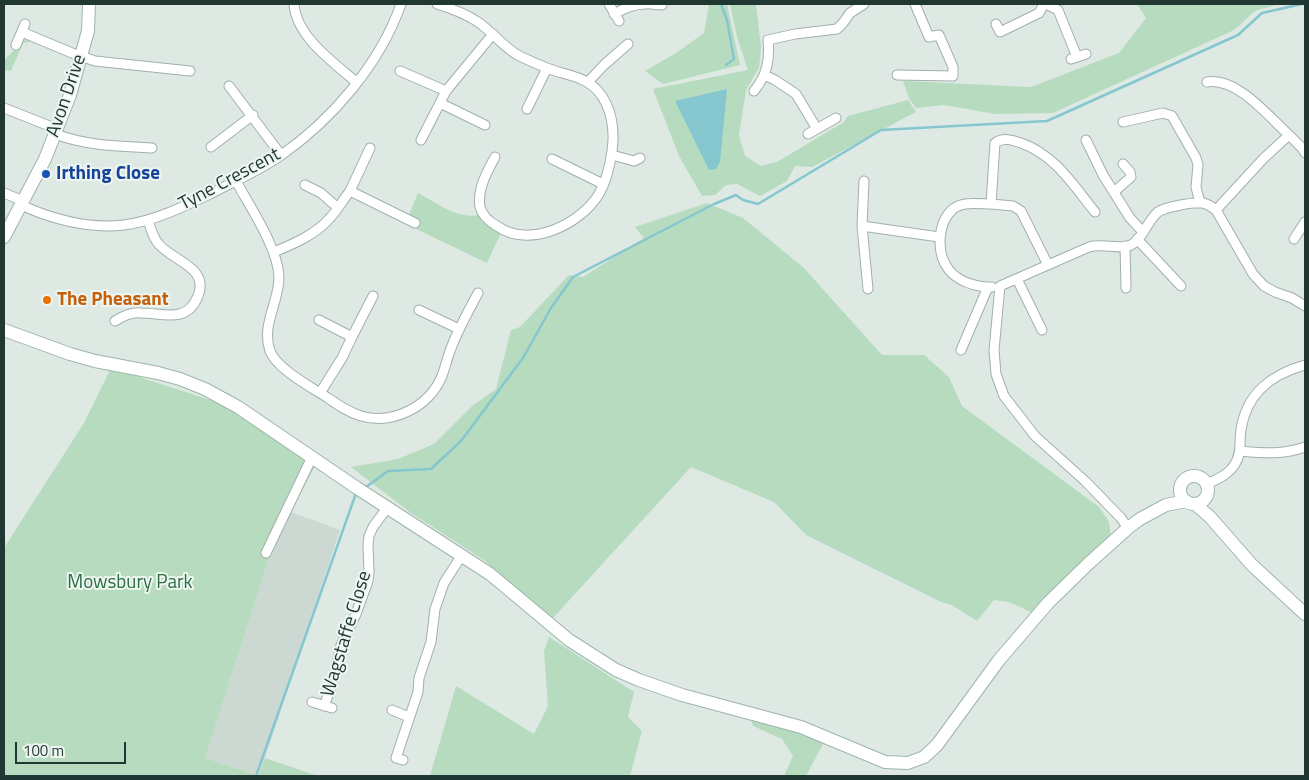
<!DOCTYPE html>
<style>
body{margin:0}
#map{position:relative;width:1309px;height:780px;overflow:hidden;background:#dee9e4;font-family:"Titillium Web",sans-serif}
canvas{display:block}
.frame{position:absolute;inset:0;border:5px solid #203831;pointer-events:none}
.scale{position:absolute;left:15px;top:742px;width:111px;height:22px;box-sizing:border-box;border:2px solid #203831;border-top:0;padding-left:6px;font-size:15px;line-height:18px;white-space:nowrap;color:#203831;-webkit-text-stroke:4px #eef6f2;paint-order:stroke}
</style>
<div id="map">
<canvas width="1309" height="780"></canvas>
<div class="frame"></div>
<div class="scale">100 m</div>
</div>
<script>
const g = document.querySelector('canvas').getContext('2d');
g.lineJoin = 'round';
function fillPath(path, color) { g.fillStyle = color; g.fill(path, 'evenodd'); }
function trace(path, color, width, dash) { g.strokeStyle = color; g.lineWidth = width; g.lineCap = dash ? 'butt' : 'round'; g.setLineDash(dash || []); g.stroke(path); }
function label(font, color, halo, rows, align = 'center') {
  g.font = font + ' "Titillium Web",sans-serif'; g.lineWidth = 4; g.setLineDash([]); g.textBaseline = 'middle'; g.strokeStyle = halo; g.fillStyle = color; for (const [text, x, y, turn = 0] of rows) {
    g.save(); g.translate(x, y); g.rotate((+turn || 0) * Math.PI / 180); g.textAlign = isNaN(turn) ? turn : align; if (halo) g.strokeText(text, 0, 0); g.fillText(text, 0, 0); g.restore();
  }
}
fillPath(new Path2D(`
 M291,512l49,18 -81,246 -54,-18 65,-203z`), '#ccd9d2');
fillPath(new Path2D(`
 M709,4h18l13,61 -77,19 -18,-13 31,-18 28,-20z
 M730,4h26l5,43 -2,21 -13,22 -7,45 6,21 16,10 16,-4 67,-40 4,-6 60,-16 8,12 -104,55 -17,-1 -8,15 -27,15 -23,-12 -11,1 -11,10 -13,1 -23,-40 -26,-67 95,-19 -11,-33z
 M1137,4h142l-24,7 -21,19 -181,83 -58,1 -51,-9 -28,3 -7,-10 -6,-17 128,6 88,-34 27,-35z
 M26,39l10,2 -13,2 -12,28 -7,-1v-10z
 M418,193c19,10 38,26 60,22 6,9 13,14 23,18l-14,30 -71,-34 4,-8 -11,-6z
 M707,203l36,15 61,50 78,87h42l25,22 13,29 137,101 10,15 2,15 -78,76 -24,-11 -15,-2 -17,21 -25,-16 -11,-3 -135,-67 -32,-33 -83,-35 -139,152 -68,-59 -73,-47 -60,-46 47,-8 36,-15 37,-37 25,-18 15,-59 9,-3 49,-52 14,2 61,-39 -9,-11z
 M111,368l112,36 92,62 -24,46 -21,43 -65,203 54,18 6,-18 53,18h-314v-228l80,-125z
 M549,637l85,55 -6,25 14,14 -12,45h-200l26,-90 78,48 14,-28 -4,-55z
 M750,717l75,23 -19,36h-22l9,-20 -11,-17 -29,-13z`), '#b6dbbe');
fillPath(new Path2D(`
 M727,89l-7,73 -4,7 -7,1 -34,-69z`), '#86c7cf');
trace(new Path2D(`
 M721,4l6,16 7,39 -8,6
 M366,487l22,-16 43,-2 30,-28 62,-83 28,-50 22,-31 141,-73 22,-9 7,5 15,4 123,-74 166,-9 191,-86 24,-22 40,-9
 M256,776l99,-280 3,-2`), '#86c7cf', 2.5);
const street = new Path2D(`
 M294,4c2,32 39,58 62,78
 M437,4c13,4 29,10 41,18 13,9 24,23 38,32 9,5 21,10 31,14 17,7 38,8 51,23 14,16 17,40 14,60 -2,14 -6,31 -13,43 -19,31 -70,55 -102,32 -7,-4 -15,-11 -17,-19 -3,-18 7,-35 15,-50
 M609,4l10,17
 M650,4l12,1
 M1046,4l12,6 19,47
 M614,14c11,-6 20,-10 32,-10
 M996,24l4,8 39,-19 5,-9
 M22,32l50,21 23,8 95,10
 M16,45l9,-21
 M1071,59l15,-5
 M400,71l46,20
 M764,75l11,5 21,14 21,35
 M897,75l56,1v-9l-14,-32 -10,2 -14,-33
 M588,82l16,-17 24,-21
 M1207,82c30,-5 61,34 82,53
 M229,86l52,69
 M754,91c13,-16 16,-31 14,-51l27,-6 42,-5 6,-6 7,-10 14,-9
 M440,103l45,22
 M4,108l53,21
 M527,109l20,-41
 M1123,122l40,-9 9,3 24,42 2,7 -2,22 4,16
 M55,134c33,12 62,12 97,14
 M808,134l28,-16
 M421,140l25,-49 47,-57
 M1086,140l17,35 27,43 13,14
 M211,147l42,-32
 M612,155l22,6 6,-3
 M552,159l51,25
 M236,181c14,26 42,67 43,96 0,26 -18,48 -9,74 7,18 41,36 58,47 10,7 20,14 33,18 32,9 68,-9 81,-40 3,-8 5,-17 8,-25 7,-20 18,-39 28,-58
 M864,181l-2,45 6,63
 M305,185l16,8 17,15
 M350,191l20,-43
 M1114,192l17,-15 -1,-5 -7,-8
 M4,193l19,8
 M21,205c33,15 67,24 103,20 30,-4 59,-18 86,-31 23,-12 48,-23 70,-38 52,-36 100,-92 121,-152
 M1216,210l48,-52 25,-23 13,13 3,5
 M862,226l77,11
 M1137,239l44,47
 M1294,239l11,-17
 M1125,246l1,42
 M274,252c19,-8 41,-17 55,-33 8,-8 14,-19 21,-28l65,32
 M1048,265l-27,-54 -8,-5 -22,-2 4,-61c8,-6 17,-3 26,0 34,12 52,42 74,69
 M1017,279l25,51
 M988,287c-14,-1 -30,-6 -39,-17 -13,-16 -12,-47 4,-61 10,-8 27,-5 38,-5
 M419,310l40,19
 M319,320l33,17 -10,21 -22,35
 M115,321c8,-5 16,-9 26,-8 22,0 46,11 57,-17 12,-30 -29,-36 -41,-54 -4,-6 -7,-15 -9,-22
 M352,337l21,-41
 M961,350l27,-63h4
 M1240,451c23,2 43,4 65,-4
 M1207,484c11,-5 22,-10 28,-20 7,-11 4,-22 6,-34 5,-36 31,-56 64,-65
 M1128,528l-7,-10 -36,-37 -50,-45 -31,-40 -8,-22 -2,-24 6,-64 89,-39c13,-4 32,3 42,-2 12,-6 16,-24 27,-33 7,-5 35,-10 45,-9 5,1 9,4 13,7l37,64 11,12 11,6 17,6 13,8
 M266,553l46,-96
 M312,702l20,6
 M324,706l8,-21 9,-40 15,-31 12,-33 1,-9 -1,-27 1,-9 4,-9 14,-19
 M392,710l17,7
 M403,760l-7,-2 22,-66 1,-14 12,-36 4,-33 9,-26 18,-28`);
const secondary = new Path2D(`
 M4,237l41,-78 25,-64 18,-64 1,-27
 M4,330l66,24 25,7 63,12 22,6 25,10 33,18 119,81 133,86 79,66 47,30 23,10 43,15 119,32 84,35 23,1 16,-6 13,-12 62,-85 49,-57 40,-39 40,-36 12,-9 26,-14 20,-4
 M1180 490a14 14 0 1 1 28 0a14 14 0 1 1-28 0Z
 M1195,504l15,13 42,48 53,49`);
trace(street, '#a1b0ab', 11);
trace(secondary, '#9db5ab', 14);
trace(street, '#fff', 9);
trace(secondary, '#fff', 12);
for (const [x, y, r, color] of [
 [46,174,5,"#1a4fb4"],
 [47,300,5,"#e8710a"]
]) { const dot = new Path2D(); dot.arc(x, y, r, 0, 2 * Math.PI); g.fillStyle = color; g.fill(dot); trace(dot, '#eef6f2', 2); }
label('19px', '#203831', '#eef6f2', [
 ["Avon Drive",67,96,-71],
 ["Tyne Crescent",230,180,-28],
 ["Wagstaffe Close",347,634,-73]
]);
label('bold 19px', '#164399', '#eef6f2', [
 ["Irthing Close",56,174]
], 'left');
label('bold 19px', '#c56008', '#eef6f2', [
 ["The Pheasant",57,300]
], 'left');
label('19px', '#2b6e42', '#eef6f2', [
 ["Mowsbury Park",130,583]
]);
</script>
